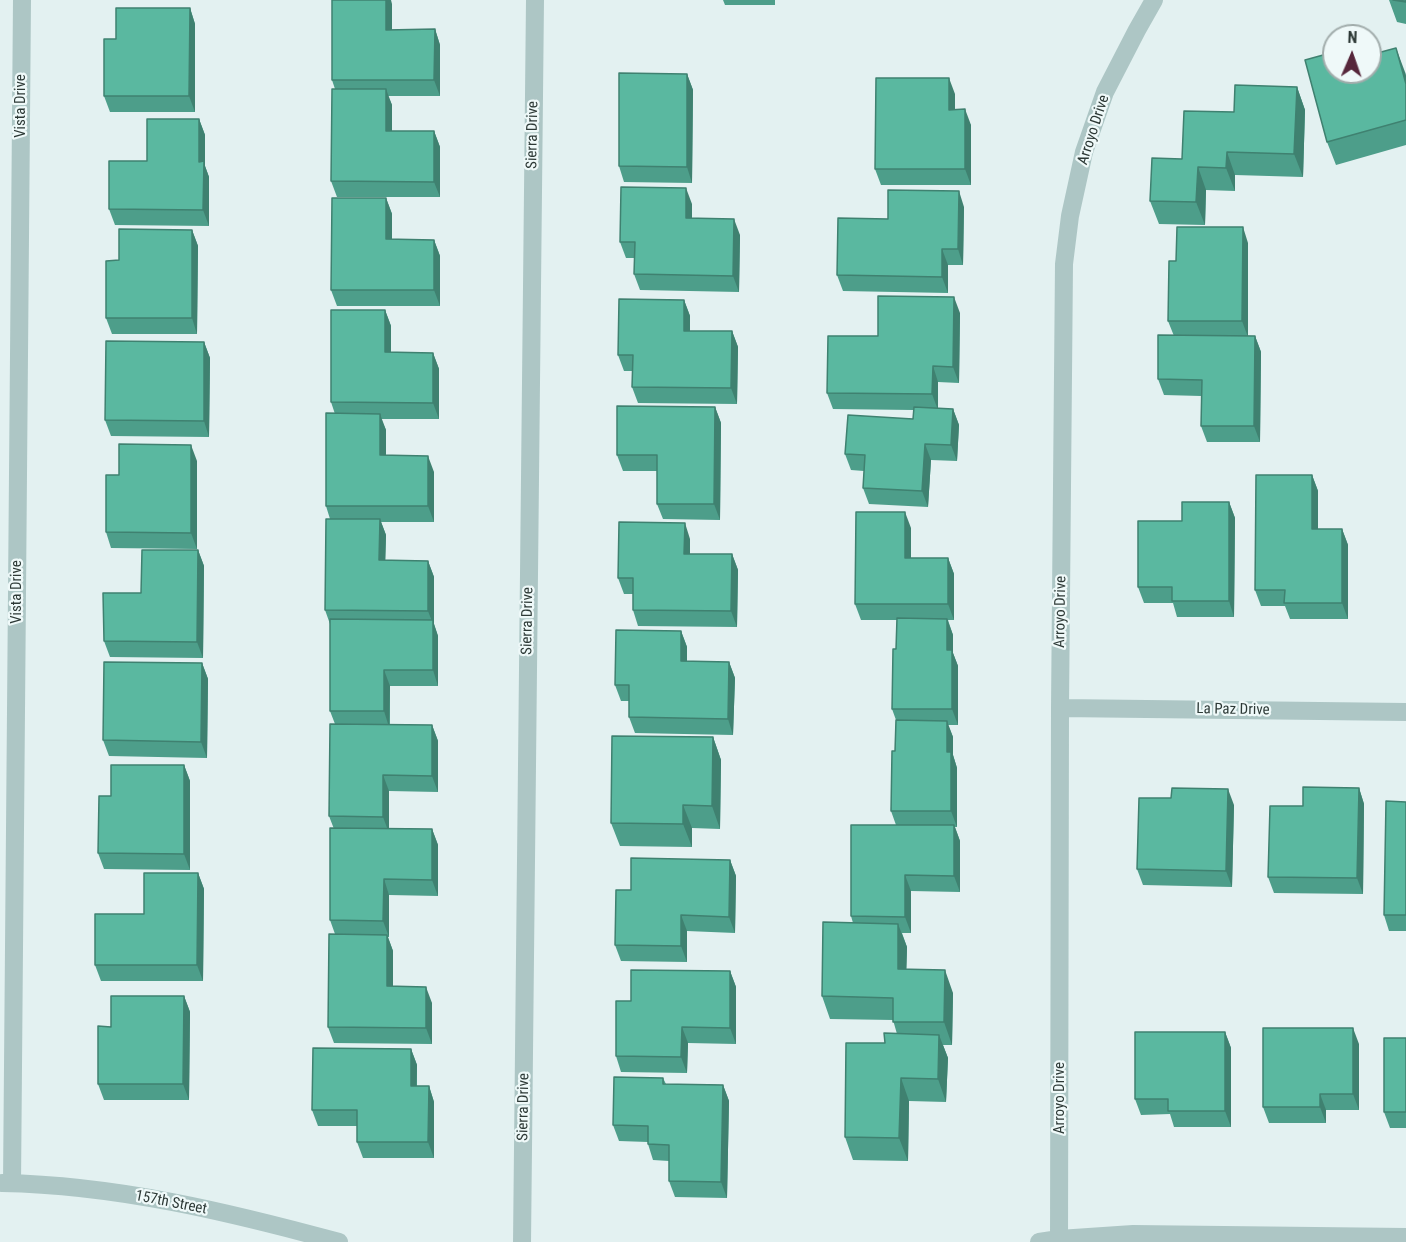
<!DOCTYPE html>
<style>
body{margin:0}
#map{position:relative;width:1406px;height:1242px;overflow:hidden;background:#e3f1f1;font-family:"Roboto Condensed",sans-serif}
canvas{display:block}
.north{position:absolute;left:1322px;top:24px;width:60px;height:60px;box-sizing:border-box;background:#eff9f9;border:2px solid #a1acab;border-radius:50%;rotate:2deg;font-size:16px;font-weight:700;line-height:24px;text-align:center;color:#2d3936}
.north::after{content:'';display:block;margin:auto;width:21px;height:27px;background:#56273b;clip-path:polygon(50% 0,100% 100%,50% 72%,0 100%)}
</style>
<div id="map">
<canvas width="1406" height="1242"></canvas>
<div class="north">N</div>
</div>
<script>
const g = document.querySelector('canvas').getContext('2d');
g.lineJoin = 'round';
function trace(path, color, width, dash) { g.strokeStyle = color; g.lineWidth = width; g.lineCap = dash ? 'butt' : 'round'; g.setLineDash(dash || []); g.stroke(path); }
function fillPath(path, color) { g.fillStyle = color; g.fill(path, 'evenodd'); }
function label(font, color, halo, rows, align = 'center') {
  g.font = font + ' "Roboto Condensed",sans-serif'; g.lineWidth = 4.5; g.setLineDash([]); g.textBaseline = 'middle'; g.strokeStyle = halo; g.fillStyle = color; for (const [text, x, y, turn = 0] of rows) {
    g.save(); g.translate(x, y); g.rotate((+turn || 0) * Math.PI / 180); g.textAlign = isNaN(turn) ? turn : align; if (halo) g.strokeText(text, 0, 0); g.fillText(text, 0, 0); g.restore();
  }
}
trace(new Path2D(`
 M1060,708l346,4
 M2,1183c114,2 227,29 337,59
 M12,1183l10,-1183
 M522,1242l13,-1242
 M1039,1242l20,-3 74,-5 273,3
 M1059,1242l1,-534 4,-444 6,-48 14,-64 21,-60 32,-62 17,-30`), '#adc6c5', 18);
fillPath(new Path2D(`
 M723,0h52v5h-50z
 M1389,0h17v24l-9,-2z
 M392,4v26l43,-1 5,16v51h-52l4,9v26h42l6,16v50h-103l-6,-16 4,-92 -3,-9z
 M190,8l5,16v88h-85l-6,-16 12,-57z
 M1405,72l1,4v69l-70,20 -9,-23z
 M687,74l6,16 -1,93 -68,-1 -5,-16z
 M1297,87l8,23 -2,67 -68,-2v16l-29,-1 -1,35 -46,-1 -9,-23 32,-42 52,-47z
 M955,94v16l16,15v60h-90l-6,-16z
 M199,119l6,16v31l4,11v49l-94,-1 -6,-16 38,-48z
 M386,198l6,16v25l42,1 6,16v50h-103l-6,-16z
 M692,204v14l48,17 -1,57 -99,-2 -6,-16 1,-16h-9l-6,-16z
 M964,207l-1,58h-15v28l-105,-2 -6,-16 51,-56z
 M192,230l6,16 -1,88h-85l-6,-16 13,-58z
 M1248,243v93h7l6,16 -1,90h-53l-6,-16v-30l-37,-1 -6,-16 16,-43 -6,-15 8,-60z
 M684,300l6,16v15h42l6,16 -1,57 -99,-1 -6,-16 1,-16h-9l-6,-16z
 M385,310l6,16v26l42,1 6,16v50h-58l5,11v25l48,17v50h-53l5,13 -1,25 43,1 6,16v47l4,12v50h-48v39h42l6,16v51l-49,-1v38h43l6,16v51l-49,-1v42h-1l5,14v35l39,17v41l-98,-1 -6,-16 7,-93 -5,-14 4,-91 -5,-13 6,-92 -5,-13v-87l-5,-14 5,-91 -4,-13 9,-92 -4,-12z
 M960,313l-1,70 -21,-1v27h15l6,16 -2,36 -26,-1 -3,47 -59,-3 -6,-16 1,-17 -13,-1 -6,-16 68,-35v-9l-80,-1 -6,-16z
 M204,342l6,16 -1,79 -98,-1 -6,-16z
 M715,407l6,16 -1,97 -57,-1 -6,-15v-33h-34l-6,-16z
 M197,461v88l-86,-1 -5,-16z
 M1312,475l6,16v38h24l6,16v74h-58l-5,-13h-24l-6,-16z
 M1229,502l6,16 -1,99h-57l-4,-14h-29l-6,-16 44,-66z
 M911,528v30h37l6,16v46h-6l5,15v18l5,13v59h-10l5,12v18l4,13v59h-2l5,14v51l-49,-1v42h-9l5,14 -1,22 47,24 -1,52h-9l5,13 -2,44 -37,-1 -1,60 -55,-1 -8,-23 40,-94 12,-9 -4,-14 -63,-1 -8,-23 31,-73 -2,-7 45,-91 -5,-14 4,-60 1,-31 -4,-11 4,-60 1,-29h-36l-6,-16z
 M690,539v15h42l6,16 -1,57 -99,-1 -5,-16v-16h-9l-6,-16z
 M198,550l6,16 -1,92 -93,-1 -6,-16 37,-48z
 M681,631l6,16v14l42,1 6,16 -2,57 -98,-2 -6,-16v-16h-8l-6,-16z
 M202,663l6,16 -1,79 -98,-2 -6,-16z
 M713,737l8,23 -1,69 -28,-1v19l-72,-1 -9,-23z
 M184,765l6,16v89l-86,-1 -6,-16 13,-57z
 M1359,788l5,16 -1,90 -89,-1 -6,-16 35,-71z
 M1406,802v129h-17l-5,-16z
 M1234,805l-2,82 -89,-2 -6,-16z
 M730,860l6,16 -1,57 -48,-2v31l-66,-1 -6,-16 16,-55z
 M198,873l6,16 -1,92h-102l-6,-16 49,-51z
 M730,971l6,16v57l-48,-1 -1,30 -66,-1 -5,-16 15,-55z
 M184,996l6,16 -1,88h-85l-6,-16z
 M1225,1032l6,16v79h-57l-4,-13 -29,1 -6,-16z
 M1406,1038v90h-16l-6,-16z
 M1359,1044v66h-33v13h-57l-6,-16z
 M411,1049l6,16v21h12l5,16v56h-71l-6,-16v-16h-39l-6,-16z
 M663,1078l3,6 57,1 6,16 -2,97 -52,-1 -6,-16v-20l-16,-1 -5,-16v-2l-29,-1 -6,-16z`), '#4d9e8a');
fillPath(new Path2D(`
 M386,0h5l1,4v42l-6,-16z
 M190,8l5,16v88l-6,-16z
 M435,29l5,16v51l-6,-16z
 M1396,48l9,24 1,4v8z
 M687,74l6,16 -1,93 -5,-16z
 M949,78l6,16v32l-6,-16z
 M1297,87l8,23 -2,67 -9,-23z
 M386,89l6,16v42l-6,-16z
 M965,109l6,16v60l-6,-16z
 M199,119l6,16v31l4,11v49l-6,-16 -4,-48z
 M434,131l6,16v50l-6,-15z
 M1227,152l8,23v16l-9,-23z
 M1198,167l8,23 -1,35 -9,-23z
 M686,188l6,16v30l-6,-16z
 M959,191l5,16 -1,58 -5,-16z
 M386,198l6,16v41l-6,-16z
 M734,219l6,16 -1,57 -6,-16z
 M1243,227l5,16v94l-6,-16z
 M192,230l6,16 -1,88 -5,-16z
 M434,240l6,16v50l-6,-16z
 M942,249l6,16v28l-6,-16z
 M954,297l6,16 -1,70 -6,-16z
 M684,300l6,16v31l-6,-16z
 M385,310l6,16v42l-6,-16z
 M732,331l6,16 -1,57 -6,-16z
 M1255,336l6,16 -1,90 -6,-16z
 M204,342l6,16 -1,79 -5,-16z
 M433,353l6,16v50l-6,-16z
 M933,366l5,16v28l-6,-16z
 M715,407l6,16 -1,97 -6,-16z
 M953,409l6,16 -2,36 -6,-16z
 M380,414l6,16v41l-6,-16z
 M925,444l6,16 -3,47 -6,-16z
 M191,445l6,16v88l-6,-16z
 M428,456l6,16v50l-6,-16z
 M1312,475l6,16v54l-6,-16z
 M1229,502l6,16 -1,99 -5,-16z
 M905,512l6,16v46l-6,-16z
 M380,519l6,16 -1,41 -6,-16z
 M685,523l5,16v31l-6,-16z
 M1342,529l6,16v74l-6,-16z
 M198,550l6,16 -1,92 -6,-16z
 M732,554l6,16 -1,57 -6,-16z
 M948,558l6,16v46l-6,-16z
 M428,561l6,16v47l4,12v50l-5,-16v-46l-5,-13z
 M947,619l6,16v18l5,13v59l-6,-16 -5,-59z
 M681,631l6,16v30l-6,-16z
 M729,662l6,16 -2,57 -5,-16z
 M202,663l6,16 -1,79 -6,-16z
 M384,670l6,16 -1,41 -5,-16z
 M947,721l6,16v18l4,13v59l-6,-16 -4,-59z
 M432,725l6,16v51l-6,-16z
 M713,737l8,23 -1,69 -8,-23z
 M184,765l6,16v89l-6,-16z
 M383,775l6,16v42l-6,-16z
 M1359,788l5,16 -1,90 -6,-16z
 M1228,789l6,16 -2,82 -6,-16z
 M683,805l9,23v19l-9,-23z
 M954,825l6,16v51l-6,-16z
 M432,829l6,16v51l-6,-16z
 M730,860l6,16 -1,57 -6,-16z
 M198,873l6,16 -1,92 -6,-16z
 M905,875l6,16v42l-6,-16z
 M384,879l5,16v42l-6,-16z
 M681,915l6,16v31l-6,-16z
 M898,924l9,23 -1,45 -8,-23z
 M387,935l6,16v51l-6,-16z
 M945,970l8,23 -1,52 -8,-23z
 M730,971l6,16v57l-6,-16z
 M426,987l6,16v41l-6,-16z
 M184,996l6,16 -1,88 -6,-16z
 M682,1027l6,16 -1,30 -6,-16z
 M1353,1028l6,16v66l-6,-16z
 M1225,1032l6,16v79l-6,-16z
 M939,1035l9,23 -2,44 -8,-23z
 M411,1049l6,16 -1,37 -5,-16z
 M901,1078l8,23 -1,60 -9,-23z
 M723,1085l6,16 -2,97 -6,-16z
 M429,1086l5,16v56l-6,-16z
 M1320,1094l6,16v13l-6,-16z`), '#3f8170');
const building = new Path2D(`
 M332,0h54v30l49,-1 -1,51h-102z
 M1393,0h13v2z
 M116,8h74l-1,88h-85v-57h12z
 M1396,48l10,36v36l-79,22 -22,-82 29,-8v20h36v-17z
 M619,73l68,1v93l-68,-1z
 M876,78h73v32l16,-1v60h-90z
 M1235,85l62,2 -3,67 -67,-2 -1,16 -28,-1 -2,35 -46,-1 2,-43 30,1 2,-48 50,1z
 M332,89h54v42h48v51l-103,-1z
 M147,119h52v43l5,-1 -1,49 -94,-1v-48h38z
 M621,187l65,1v30l48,1 -1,57 -99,-2 1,-32h-15z
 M888,190l71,1 -1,58h-16v28l-105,-2 1,-57 50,1z
 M332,198h54v41l48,1v50h-103z
 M1177,227h66l-1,94h-74l1,-60h7z
 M119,229l73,1v88h-86v-57l13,-1z
 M878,296l76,1 -1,70 -20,-1 -1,28 -105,-1 1,-57h50z
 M619,299l65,1v31h48l-1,57 -99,-1 1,-32h-15z
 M331,310h54v42l48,1v50l-102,-1z
 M1158,335l97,1 -1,90h-53l1,-46 -44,-1z
 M106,341l98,1v79l-99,-1z
 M617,406l98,1 -1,97h-57v-49h-40z
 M914,407l39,2 -2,36 -26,-1 -3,47 -59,-3 2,-33 -20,-1 3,-39 65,4z
 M326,413l54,1v41l48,1v50h-102z
 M119,444l72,1v88l-85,-1v-57h13z
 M1256,475h56v54h30v74h-58l1,-13h-30z
 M1182,502h47v99h-57v-14h-34v-66h44z
 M856,512h49v46h43v46h-93z
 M326,519h54l-1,41 49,1v50l-103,-1z
 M619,522l66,1 -1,31h48l-1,57 -98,-1v-32h-15z
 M142,550h56l-1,92 -93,-1 -1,-48h38z
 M897,618l50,1v31h5v59h-60l1,-60h3z
 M330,619l103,1v50h-49v41h-54z
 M616,630l65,1v30l48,1 -1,57 -99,-2v-32h-14z
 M104,662l98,1 -1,79 -98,-2z
 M896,720l51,1v31h4v59h-60l1,-60h3z
 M330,724l102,1v51l-49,-1v42l-54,-1z
 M612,736l101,1 -1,69 -29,-1v19l-72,-1z
 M111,765h73v89l-86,-1 1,-57h12z
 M1303,787l56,1 -2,90 -89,-1 2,-71h33z
 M1172,788l56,1 -2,82 -89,-2 2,-71h32z
 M1386,801l20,1v113h-22z
 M851,825h103v51l-49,-1v42l-54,-1z
 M330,828l102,1v51l-48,-1 -1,42 -53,-1z
 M631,858l99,2 -1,57 -48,-2v31l-66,-1 1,-55h15z
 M144,873h54l-1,92h-102v-51h49z
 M823,922l75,2v45l47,1 -1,52h-51v-24l-71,-2z
 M329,934l58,1v51l39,1v41l-98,-1z
 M631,970l99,1v57l-48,-1 -1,30 -65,-1v-55h15z
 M111,996h73l-1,88h-85v-58l13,1z
 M1263,1028h90v66h-33v13h-57z
 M1135,1032h90v79h-57v-12h-33z
 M884,1033l55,2 -1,44 -37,-1 -2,60 -54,-1 1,-94h39z
 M1384,1038h22v74h-22z
 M313,1048l98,1v37h18l-1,56h-71v-32h-45z
 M614,1077l49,1v6l60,1 -2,97 -52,-1v-36l-21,-1v-18l-35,-1z`);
fillPath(building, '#5ab8a0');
trace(building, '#3f8170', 1.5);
label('15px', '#2d3936', '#eff9f9', [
 ["Vista Drive",21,106,-90],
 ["Arroyo Drive",1094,130,-72],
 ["Sierra Drive",533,135,-89],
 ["Vista Drive",17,592,-90],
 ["Arroyo Drive",1061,612,-89],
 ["Sierra Drive",528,621,-89],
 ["La Paz Drive",1233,710,1],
 ["Arroyo Drive",1060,1098,-90],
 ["Sierra Drive",524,1107,-89],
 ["157th Street",171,1203,11]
]);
</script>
